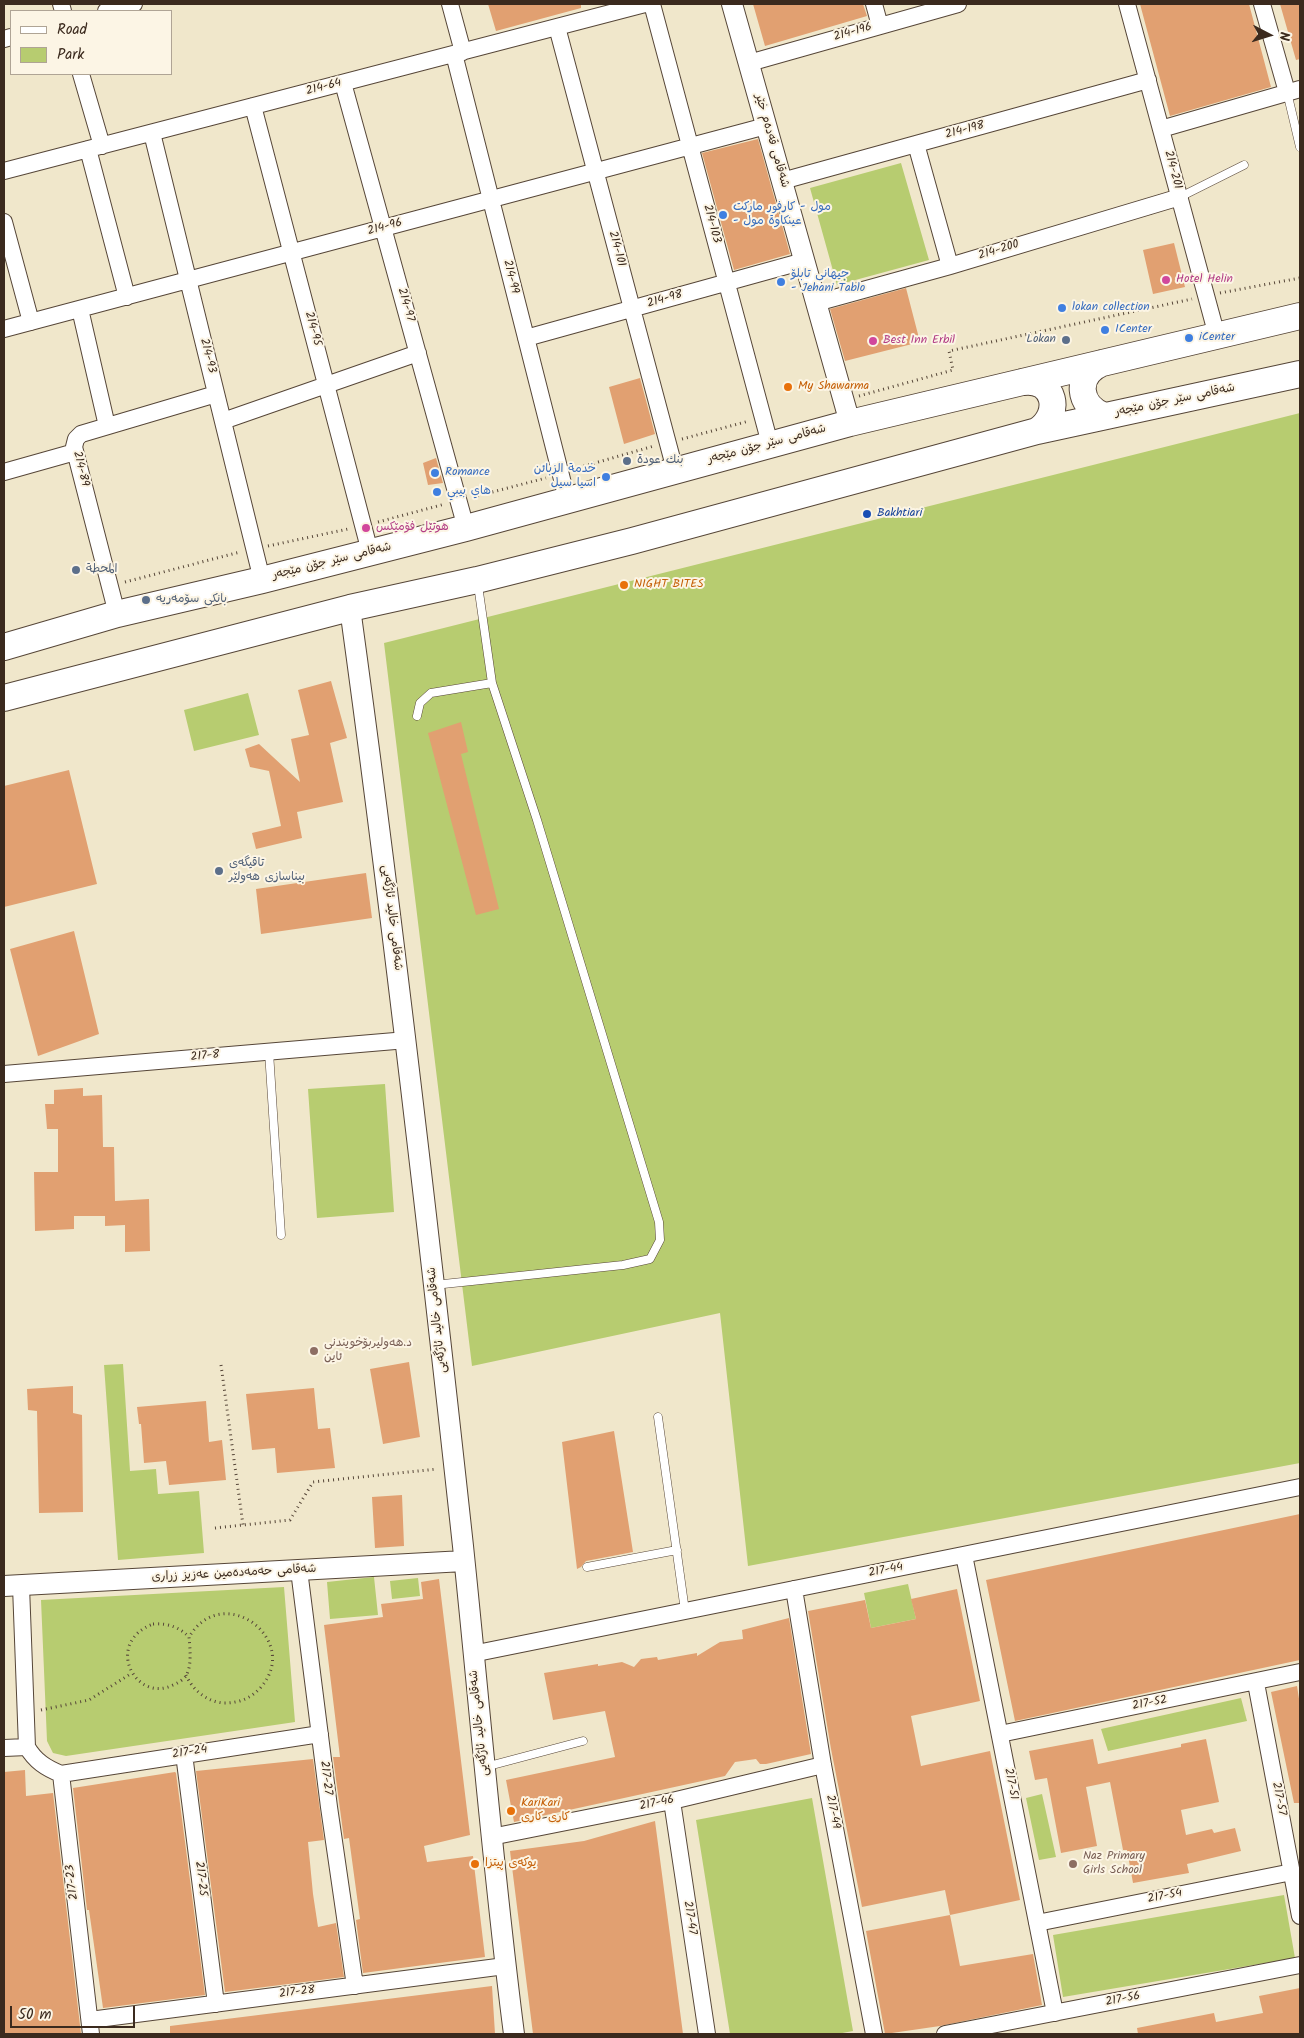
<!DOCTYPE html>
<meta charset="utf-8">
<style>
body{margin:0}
#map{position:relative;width:1304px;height:2038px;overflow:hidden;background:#f0e7cb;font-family:Kalam,sans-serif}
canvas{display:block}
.frame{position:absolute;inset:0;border:5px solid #3b2a1e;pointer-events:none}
.legend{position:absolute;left:10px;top:10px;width:162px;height:65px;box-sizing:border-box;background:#fcf5e5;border:1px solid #afa495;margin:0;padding:6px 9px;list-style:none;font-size:15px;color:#3b2a1e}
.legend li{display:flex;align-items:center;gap:10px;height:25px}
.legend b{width:25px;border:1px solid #afa495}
.north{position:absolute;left:1244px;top:10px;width:50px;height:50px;-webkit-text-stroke:4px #fcf5e5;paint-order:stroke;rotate:95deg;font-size:14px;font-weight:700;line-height:20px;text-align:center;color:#3b2a1e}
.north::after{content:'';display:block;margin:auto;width:18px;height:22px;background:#3b2a1e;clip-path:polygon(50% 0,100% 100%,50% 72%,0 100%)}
.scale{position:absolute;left:10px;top:2006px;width:125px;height:22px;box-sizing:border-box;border:2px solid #3b2a1e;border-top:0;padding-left:6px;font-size:15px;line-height:18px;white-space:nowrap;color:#3b2a1e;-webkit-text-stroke:4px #fcf5e5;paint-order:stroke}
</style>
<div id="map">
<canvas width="1304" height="2038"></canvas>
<div class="frame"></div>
<ul class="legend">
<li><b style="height:6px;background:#fff"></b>Road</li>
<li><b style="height:14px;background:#b7cc70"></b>Park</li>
</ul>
<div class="north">N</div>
<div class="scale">50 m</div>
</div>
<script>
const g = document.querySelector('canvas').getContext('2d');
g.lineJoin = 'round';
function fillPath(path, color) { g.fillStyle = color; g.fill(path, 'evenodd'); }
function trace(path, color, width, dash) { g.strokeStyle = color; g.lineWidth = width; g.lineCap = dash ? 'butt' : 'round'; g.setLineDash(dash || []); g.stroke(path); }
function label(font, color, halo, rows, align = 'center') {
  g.font = font + ' Kalam,"Playpen Sans Arabic",sans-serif'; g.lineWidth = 4; g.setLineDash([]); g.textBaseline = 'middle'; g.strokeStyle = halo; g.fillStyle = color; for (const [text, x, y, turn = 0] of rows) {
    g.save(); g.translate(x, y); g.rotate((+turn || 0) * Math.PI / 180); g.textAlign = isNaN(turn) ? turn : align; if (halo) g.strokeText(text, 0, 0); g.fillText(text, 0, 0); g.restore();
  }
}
fillPath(new Path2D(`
 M901,163l28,97 -92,25 -27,-97z
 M1300,413v1050l-552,103 -28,-253 -248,53 -88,-723z
 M248,693l11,42 -65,16 -10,-41z
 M385,1084l9,128 -77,6 -9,-129z
 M123,1364l7,107 26,-2 2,25 41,-3 5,62 -86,7 -14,-195z
 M374,1577l4,38 -48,4 -3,-37z
 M418,1578l2,18 -28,3 -2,-18z
 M908,1584l8,35 -45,9 -7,-35z
 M284,1587l11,135 -229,34 -13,-3 -6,-12 -6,-141z
 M1241,1698l6,23 -139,30 -7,-22z
 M1042,1794l14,63 -17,3 -13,-62z
 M812,1798l41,233 -16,3h-107l-34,-214z
 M1284,1895l11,63 -232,39 -10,-62z`), '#b7cc70');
fillPath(new Path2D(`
 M488,4h93v4l-85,23z
 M753,4h110l4,12 -102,30z
 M1140,4h109l22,83 -101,29z
 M1280,4h20v55l-4,1z
 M758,139l32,115 -56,16 -32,-117z
 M1174,243l11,44 -32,7 -10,-44z
 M906,288l14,54 -75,19 -15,-52z
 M640,378l15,56 -31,10 -15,-57z
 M436,458l7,25 -15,2 -5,-22z
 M331,681l16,57 -17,5 13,59 -46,10 5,26 -46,11 -4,-16 29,-7 -12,-55 -19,-4 -5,-18 14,-5 41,38 -9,-43 18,-4 -11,-45z
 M461,722l7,30 -7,2 38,155 -23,6 -48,-182z
 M69,770l28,114 -93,23v-121z
 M366,873l6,45 -111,16 -5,-45z
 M74,931l25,103 -61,22 -28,-107z
 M83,1088v8l19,-1 1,52h11l1,54 34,-2 1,52 -25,1v-27l-20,1v-10h-31v13l-39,2 -1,-59h24v-43h-11l-2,-25h9v-14z
 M409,1362l11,75 -37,7 -13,-75z
 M73,1386v27l9,2 1,97 -44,1 -2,-102 -9,-1 -1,-21z
 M314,1388l4,41 12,-1 5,40 -58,5 -2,-25 -23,2 -6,-56z
 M206,1401l3,41 13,-2 4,40 -57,5 -3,-24 -22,2 -3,-39h-2l-2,-17z
 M614,1431l19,121 -47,9 -5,6 -4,2 -15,-127z
 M402,1495l2,51 -29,2 -3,-51z
 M1300,1514v146l-285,61 -29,-141z
 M439,1579l31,256 -46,11 3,16 46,-6 12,101 -122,16 -7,-53 4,-1 -11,-81 -5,1 -11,-82h7l-16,-132 59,-8 -2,-13 42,-5 -2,-17z
 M957,1589l23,112 -69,15 10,50 69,-15 30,149 -70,15 -5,-25 -83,17 -31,-158 -23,-138 57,-11 6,28 45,-9 -5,-20z
 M789,1618l22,136 -45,10h-6l-4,-5 -21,3 -10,14 -211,46 -8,-42 109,-23 -10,-46 -52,9 -9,-47 54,-9v2l24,-4 12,5 7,-8 16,-2 1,3 39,-7v3l23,-14 23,-3 -1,-9z
 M1297,1686l3,19v98h-6l-23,-111z
 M1093,1739l5,25 83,-17v-3l25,-5 13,63 -38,8 5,25 26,-6 2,4 21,-5 6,23 -54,13 2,9 -56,10 -6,-33h-4l-13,-68 -24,5 11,59 -36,7 -14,-75 -12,2 -6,-29z
 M313,1759l11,81 -16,2 5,52 5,33 18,-4 8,54 -119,15 -29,-221z
 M25,1770l1,26 27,-3 28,241h-77v-262z
 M175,1772l1,1 29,222 -102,13 -14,-98h-2l-14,-122z
 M655,1821l28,213h-150l-23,-183 74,-10z
 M950,1915l10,51 73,-12 9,51 -102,21 -55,8 -19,-103z
 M492,1986l3,48h-325v-8z
 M1300,1988v46h-162l-1,-6 77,-15 2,9 47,-9 -4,-17z`), '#e1a071');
const service = new Path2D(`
 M1287,92l13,55
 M1180,197l64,-32
 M417,716l3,-13 11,-10 61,-10
 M269,1052l12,183
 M434,1285l189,-20 27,-6 10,-19 -1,-18 -122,-402 -45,-137 -14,-98
 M658,1417l27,194
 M587,1567l90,-17
 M485,1767l98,-26`);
const minor = new Path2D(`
 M61,4l2,7
 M450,4l13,48
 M652,4l118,440
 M874,4l6,22
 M1127,4l90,332
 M1262,4l25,88
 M106,11l28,-7
 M557,27l118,443
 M4,39l7,-2
 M454,54l113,445
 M749,63l209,-59
 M81,74l21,72
 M343,83l123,445
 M253,106l117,446
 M1161,129l139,-40
 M152,133l110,447
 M916,144l34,122
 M88,149l39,148
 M4,171l641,-167
 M782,181l366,-101
 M4,222l27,100
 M816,303l134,-37 230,-69
 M80,309l27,117
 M4,329l762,-203
 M526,338l278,-77
 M223,421l195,-68
 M4,472l71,-20
 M117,614l-43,-167 2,-8 5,-5 135,-40
 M4,1074l403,-34
 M964,1555l91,458
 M299,1570l30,237 26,179
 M21,1586l6,161c8,14 19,21 34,27
 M794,1589l29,176 51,269
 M472,1654l828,-167
 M1256,1683l44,233
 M1000,1734l300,-62
 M4,1748l23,-1
 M184,1754l32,250
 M61,1774l259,-40
 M61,1774l30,260
 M672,1801l35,233
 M491,1837l181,-36 151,-36
 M1037,1923l255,-51
 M90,2020l415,-54
 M945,2034l355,-69`);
const tertiary = new Path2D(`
 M732,4l118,419
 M350,608c43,312 79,625 113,938 17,163 30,326 51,488
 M4,1586l460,-25`);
const trunk = new Path2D(`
 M1102,363c-28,12 -24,43 2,53
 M1023,382c32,-4 40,32 14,49
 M4,647l113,-33 145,-34 204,-52 384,-105 450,-107
 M4,698l346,-90 127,-28 155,-39 405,-110 263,-57`);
trace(service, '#564638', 9);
trace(minor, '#564638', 18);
trace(tertiary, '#564638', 22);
trace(trunk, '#564638', 28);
trace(new Path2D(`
 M1220,293l80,-15
 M859,396l94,-26 -4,-19 243,-52
 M682,439l67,-18
 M574,469l80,-23
 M473,497l73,-19
 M378,522l67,-18
 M268,546l80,-17
 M125,582l115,-30
 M221,1365l22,160
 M215,1528l75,-8 23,-38 124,-13
 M153,1624c15,-1 26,3 36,13 1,11 3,29 -3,39 -3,4 -8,7 -13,9 -37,19 -70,-42 -20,-61z
 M186,1675c7,16 22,27 38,28 15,0 28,-5 37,-16 41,-47 -38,-107 -72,-50
 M41,1710l48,-10 43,-27`), '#564638', 3, [1, 4]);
trace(service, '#fff', 8);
trace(minor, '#fff', 16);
trace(tertiary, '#fff', 20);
trace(trunk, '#fff', 26);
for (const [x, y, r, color] of [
 [723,215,5,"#3f7fe0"],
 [1166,280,5,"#d1479c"],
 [781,282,5,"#3f7fe0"],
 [1062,308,5,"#3f7fe0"],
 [1105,330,5,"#3f7fe0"],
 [1189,338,5,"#3f7fe0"],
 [1066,340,5,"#5c6f8a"],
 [873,341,5,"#d1479c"],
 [788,387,5,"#e8710a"],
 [627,461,5,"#5c6f8a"],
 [435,473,5,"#3f7fe0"],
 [606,477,5,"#3f7fe0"],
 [437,492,5,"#3f7fe0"],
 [867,514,5,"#1a4fb4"],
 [366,528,5,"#d1479c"],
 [76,570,5,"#5c6f8a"],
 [624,585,5,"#e8710a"],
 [146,600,5,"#5c6f8a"],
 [219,871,5,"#5c6f8a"],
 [314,1351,5,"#8d6e63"],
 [511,1811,5,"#e8710a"],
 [475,1864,5,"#e8710a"],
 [1073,1864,5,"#8d6e63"]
]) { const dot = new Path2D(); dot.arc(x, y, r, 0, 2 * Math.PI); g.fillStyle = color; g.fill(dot); trace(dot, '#fcf5e5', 2); }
label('12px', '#3b2a1e', '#fcf5e5', [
 ["214-196",853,33,-16],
 ["214-64",324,88,-15],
 ["214-198",965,131,-15],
 ["شەقامی قەدەم خێر",771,141,74],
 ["214-201",1172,170,75],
 ["214-103",711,224,75],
 ["214-96",385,228,-15],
 ["214-101",616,249,75],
 ["214-200",999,251,-17],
 ["214-99",510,277,76],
 ["214-98",665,300,-16],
 ["214-97",405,305,74],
 ["214-95",312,329,75],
 ["214-93",207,356,76],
 ["شەقامی سێر جۆن مێجەر",1175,401,-12],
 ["شەقامی سێر جۆن مێجەر",767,445,-15],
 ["214-89",80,469,76],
 ["شەقامی سێر جۆن مێجەر",332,562,-14],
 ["شەقامی خالید ئاژگەیی",391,918,83],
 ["217-8",205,1057,-5],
 ["شەقامی خالید ئاژگەیی",438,1320,-96],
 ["217-44",886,1571,-11],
 ["شەقامی حەمەدەمین عەزیز زراری",234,1574,-3],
 ["217-52",1150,1704,-11],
 ["شەقامی خالید ئاژگەیی",480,1723,-96],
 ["217-24",190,1753,-9],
 ["217-27",325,1778,83],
 ["217-51",1010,1784,79],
 ["217-57",1278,1799,79],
 ["217-46",657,1804,-12],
 ["217-49",832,1812,79],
 ["217-25",200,1879,83],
 ["217-23",73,1882,-97],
 ["217-54",1165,1897,-11],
 ["217-47",689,1918,81],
 ["217-28",297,1993,-7],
 ["217-56",1123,2000,-11]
]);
label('12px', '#366cbe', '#fcf5e5', [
 ["مول - كارفور ماركت",733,208],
 ["- عينكاوة مول",733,222],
 ["جیهانی تابلۆ",791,275],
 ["- Jehani Tablo",791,289],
 ["lokan collection",1072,308],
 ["ICenter",1115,330],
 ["iCenter",1199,338],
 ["خدمة الزبائن",596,470,"right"],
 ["اسيا سيل",596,484,"right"],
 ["Romance",445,473],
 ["هاي بيبي",447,492]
], 'left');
label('12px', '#b23c85', '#fcf5e5', [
 ["Hotel Helin",1176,280],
 ["Best Inn Erbil",883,341],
 ["هوتێل فۆمێکس",376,528]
], 'left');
label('12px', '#4e5e75', '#fcf5e5', [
 ["Lokan",1056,340,"right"],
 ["بنك عودة",637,461],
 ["المحطة",86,570],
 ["بانکی سۆمەریە",156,600],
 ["تاقیگەی",229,864],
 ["بیناسازی هەولێر",229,878]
], 'left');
label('12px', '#c56008', '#fcf5e5', [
 ["My Shawarma",798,387],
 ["NIGHT BITES",634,585],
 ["KariKari",521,1804],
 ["کاری کاری",521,1818],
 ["یوکەی پیتزا",485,1864]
], 'left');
label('12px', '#164399', '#fcf5e5', [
 ["Bakhtiari",877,514]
], 'left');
label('12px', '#785e54', '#fcf5e5', [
 ["د.هه‌ولیربۆخویندنی",324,1344],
 ["ئاین",324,1358],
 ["Naz Primary",1083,1857],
 ["Girls School",1083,1871]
], 'left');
</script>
